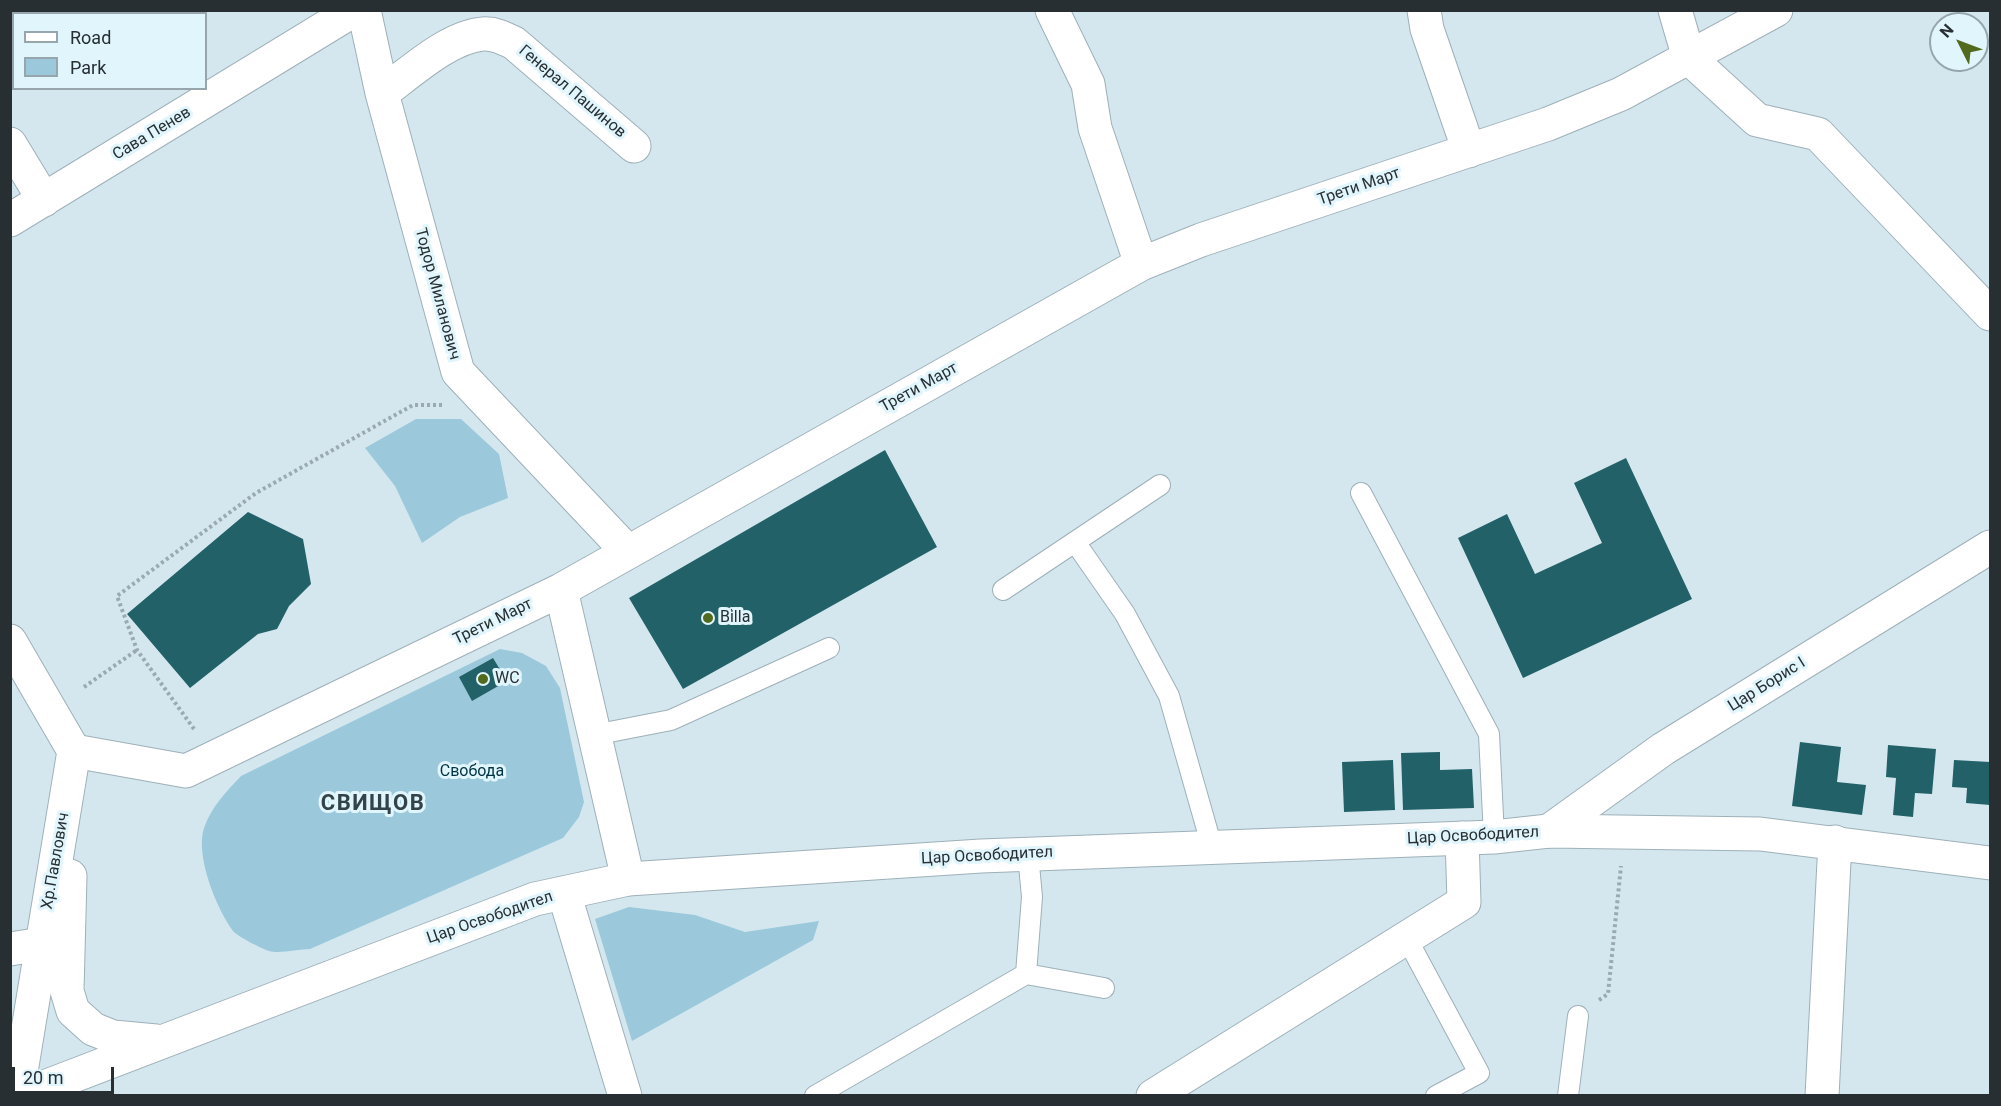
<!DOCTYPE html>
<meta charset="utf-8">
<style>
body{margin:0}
#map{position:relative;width:2001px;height:1106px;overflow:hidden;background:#d4e7ef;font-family:Roboto,sans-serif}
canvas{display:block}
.frame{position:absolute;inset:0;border:12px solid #272f32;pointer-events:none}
.legend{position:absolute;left:12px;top:12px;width:195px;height:78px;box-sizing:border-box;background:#e1f5fd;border:2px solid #97a6ac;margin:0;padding:8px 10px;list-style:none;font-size:18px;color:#272f32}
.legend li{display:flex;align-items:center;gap:12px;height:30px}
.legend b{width:30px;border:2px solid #97a6ac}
.north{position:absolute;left:1929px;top:12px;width:60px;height:60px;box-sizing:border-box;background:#e1f5fd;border:2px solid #97a6ac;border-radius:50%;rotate:312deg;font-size:16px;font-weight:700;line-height:24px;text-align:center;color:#272f32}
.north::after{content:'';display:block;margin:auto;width:21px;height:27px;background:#516a1b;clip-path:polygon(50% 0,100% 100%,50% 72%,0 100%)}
.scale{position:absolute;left:12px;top:1067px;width:102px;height:27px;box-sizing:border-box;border:3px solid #272f32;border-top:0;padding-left:8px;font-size:18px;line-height:21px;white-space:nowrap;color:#272f32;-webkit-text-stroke:4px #e1f5fd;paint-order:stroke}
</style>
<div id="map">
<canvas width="2001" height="1106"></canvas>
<div class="frame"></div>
<ul class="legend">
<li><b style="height:8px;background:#fff"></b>Road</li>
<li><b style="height:16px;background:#9bc9db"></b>Park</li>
</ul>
<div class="north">N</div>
<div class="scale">20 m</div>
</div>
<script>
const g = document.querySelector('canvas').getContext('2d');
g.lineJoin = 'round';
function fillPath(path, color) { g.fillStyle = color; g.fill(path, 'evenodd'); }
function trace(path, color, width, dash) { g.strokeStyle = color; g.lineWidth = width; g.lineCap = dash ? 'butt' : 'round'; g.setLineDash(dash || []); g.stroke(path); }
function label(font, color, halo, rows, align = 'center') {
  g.font = font + ' Roboto,sans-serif'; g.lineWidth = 6; g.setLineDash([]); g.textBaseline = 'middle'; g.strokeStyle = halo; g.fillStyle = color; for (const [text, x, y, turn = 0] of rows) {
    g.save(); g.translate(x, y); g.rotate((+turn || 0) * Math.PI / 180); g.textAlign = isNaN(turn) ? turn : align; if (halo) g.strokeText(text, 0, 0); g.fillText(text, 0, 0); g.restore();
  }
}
fillPath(new Path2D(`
 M416,419h45l38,35 9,44 -48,19 -38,26 -27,-57 -30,-38z
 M500,649l22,4 24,13 14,22 24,114 -5,15 -16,21 -253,111c-12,0 -30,5 -41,2 -7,-2 -32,-15 -36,-20 -17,-23 -38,-76 -29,-103 8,-22 22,-36 37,-52z
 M629,907l66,8 50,17 74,-11 -6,19 -181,101 -37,-122z`), '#9bc9db');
fillPath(new Path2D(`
 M885,450l52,97 -254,142 -54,-91z
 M1626,458l66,141 -169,79 -65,-140 49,-24 28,60 67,-31 -28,-60z
 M248,512l55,27 8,45 -22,22 -12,23 -19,5 -68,54 -63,-74z
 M493,658l14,23 -35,20 -13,-24z
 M1800,742l41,5 -4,35 29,3 -4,30 -70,-9z
 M1888,745l48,4 -4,45 -17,-1 -2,24 -20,-2 3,-37 -10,-1z
 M1440,752v18l32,-1 2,39 -71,2 -2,-57z
 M1393,760l2,50 -51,2 -2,-50z
 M1954,760l36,2v43l-24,-2 1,-15 -15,-1z`), '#216167');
const service = new Path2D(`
 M1361,493l128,241 5,103
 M1075,542l50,72 44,82 43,151
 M1003,590l157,-105
 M594,735l77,-15 158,-72
 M1406,937l73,136 -43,23
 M1026,974l6,-77 -4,-43
 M815,1096l211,-122 78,14
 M1568,1096l10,-80`);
const minor = new Path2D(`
 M364,10l18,83 76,279 170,180
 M1052,10l36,74 7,44 46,136
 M1424,10l3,19 42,122
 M1675,10l14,48 68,62 61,14 172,180
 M382,93c28,-20 66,-56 101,-59 11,-1 21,4 31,9l120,103
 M10,144l34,56
 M10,220l344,-210
 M561,590l67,289
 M74,751l112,20 375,-181 580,-326 60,-24 347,-116 73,-30 155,-84
 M1549,831l114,-82 327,-202
 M564,893l61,203
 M10,949l32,-5
 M1153,1096l311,-194 -2,-64
 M1822,1096l13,-254`);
const tertiary = new Path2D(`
 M10,641l64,110 -57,345
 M70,876l-3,115 6,20 20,18 20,8 43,4
 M21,1096l514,-197 93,-20 353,-23 513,-19 55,-6 211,3 230,29`);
trace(service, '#9eb0b8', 22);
trace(minor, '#9eb0b8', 35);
trace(tertiary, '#9eb0b8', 35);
trace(new Path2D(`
 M84,687l53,-37
 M194,729l-57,-79 -20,-54 139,-103 157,-88h31
 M1599,1000l9,-6 13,-128`), '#9aaab0', 4, [3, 3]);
trace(service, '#fff', 20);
trace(minor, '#fff', 33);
trace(tertiary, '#fff', 33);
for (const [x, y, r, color] of [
 [708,618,6,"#516a1b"],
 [483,679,6,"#516a1b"]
]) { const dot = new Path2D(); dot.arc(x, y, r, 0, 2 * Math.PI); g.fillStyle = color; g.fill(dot); trace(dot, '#e1f5fd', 2); }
label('16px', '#272f32', '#e1f5fd', [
 ["Генерал Пашинов",572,92,40],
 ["Сава Пенев",152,134,-31],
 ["Трети Март",1359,187,-19],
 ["Тодор Миланович",437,294,75],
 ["Трети Март",919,388,-29],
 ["Трети Март",493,622,-26],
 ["Цар Борис I",1767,685,-32],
 ["Цар Освободител",1473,836,-3],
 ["Цар Освободител",987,856,-3],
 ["Хр.Павлович",56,861,-80],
 ["Цар Освободител",490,918,-19]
]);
label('16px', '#272f32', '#e1f5fd', [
 ["Billa",720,618],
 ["WC",495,679]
], 'left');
label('16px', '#003343', '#e1f5fd', [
 ["Свобода",472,772]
]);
g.letterSpacing = '1.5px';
label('bold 22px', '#33434a', '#e1f5fd', [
 ["СВИЩОВ",373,804]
]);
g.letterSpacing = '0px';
</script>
